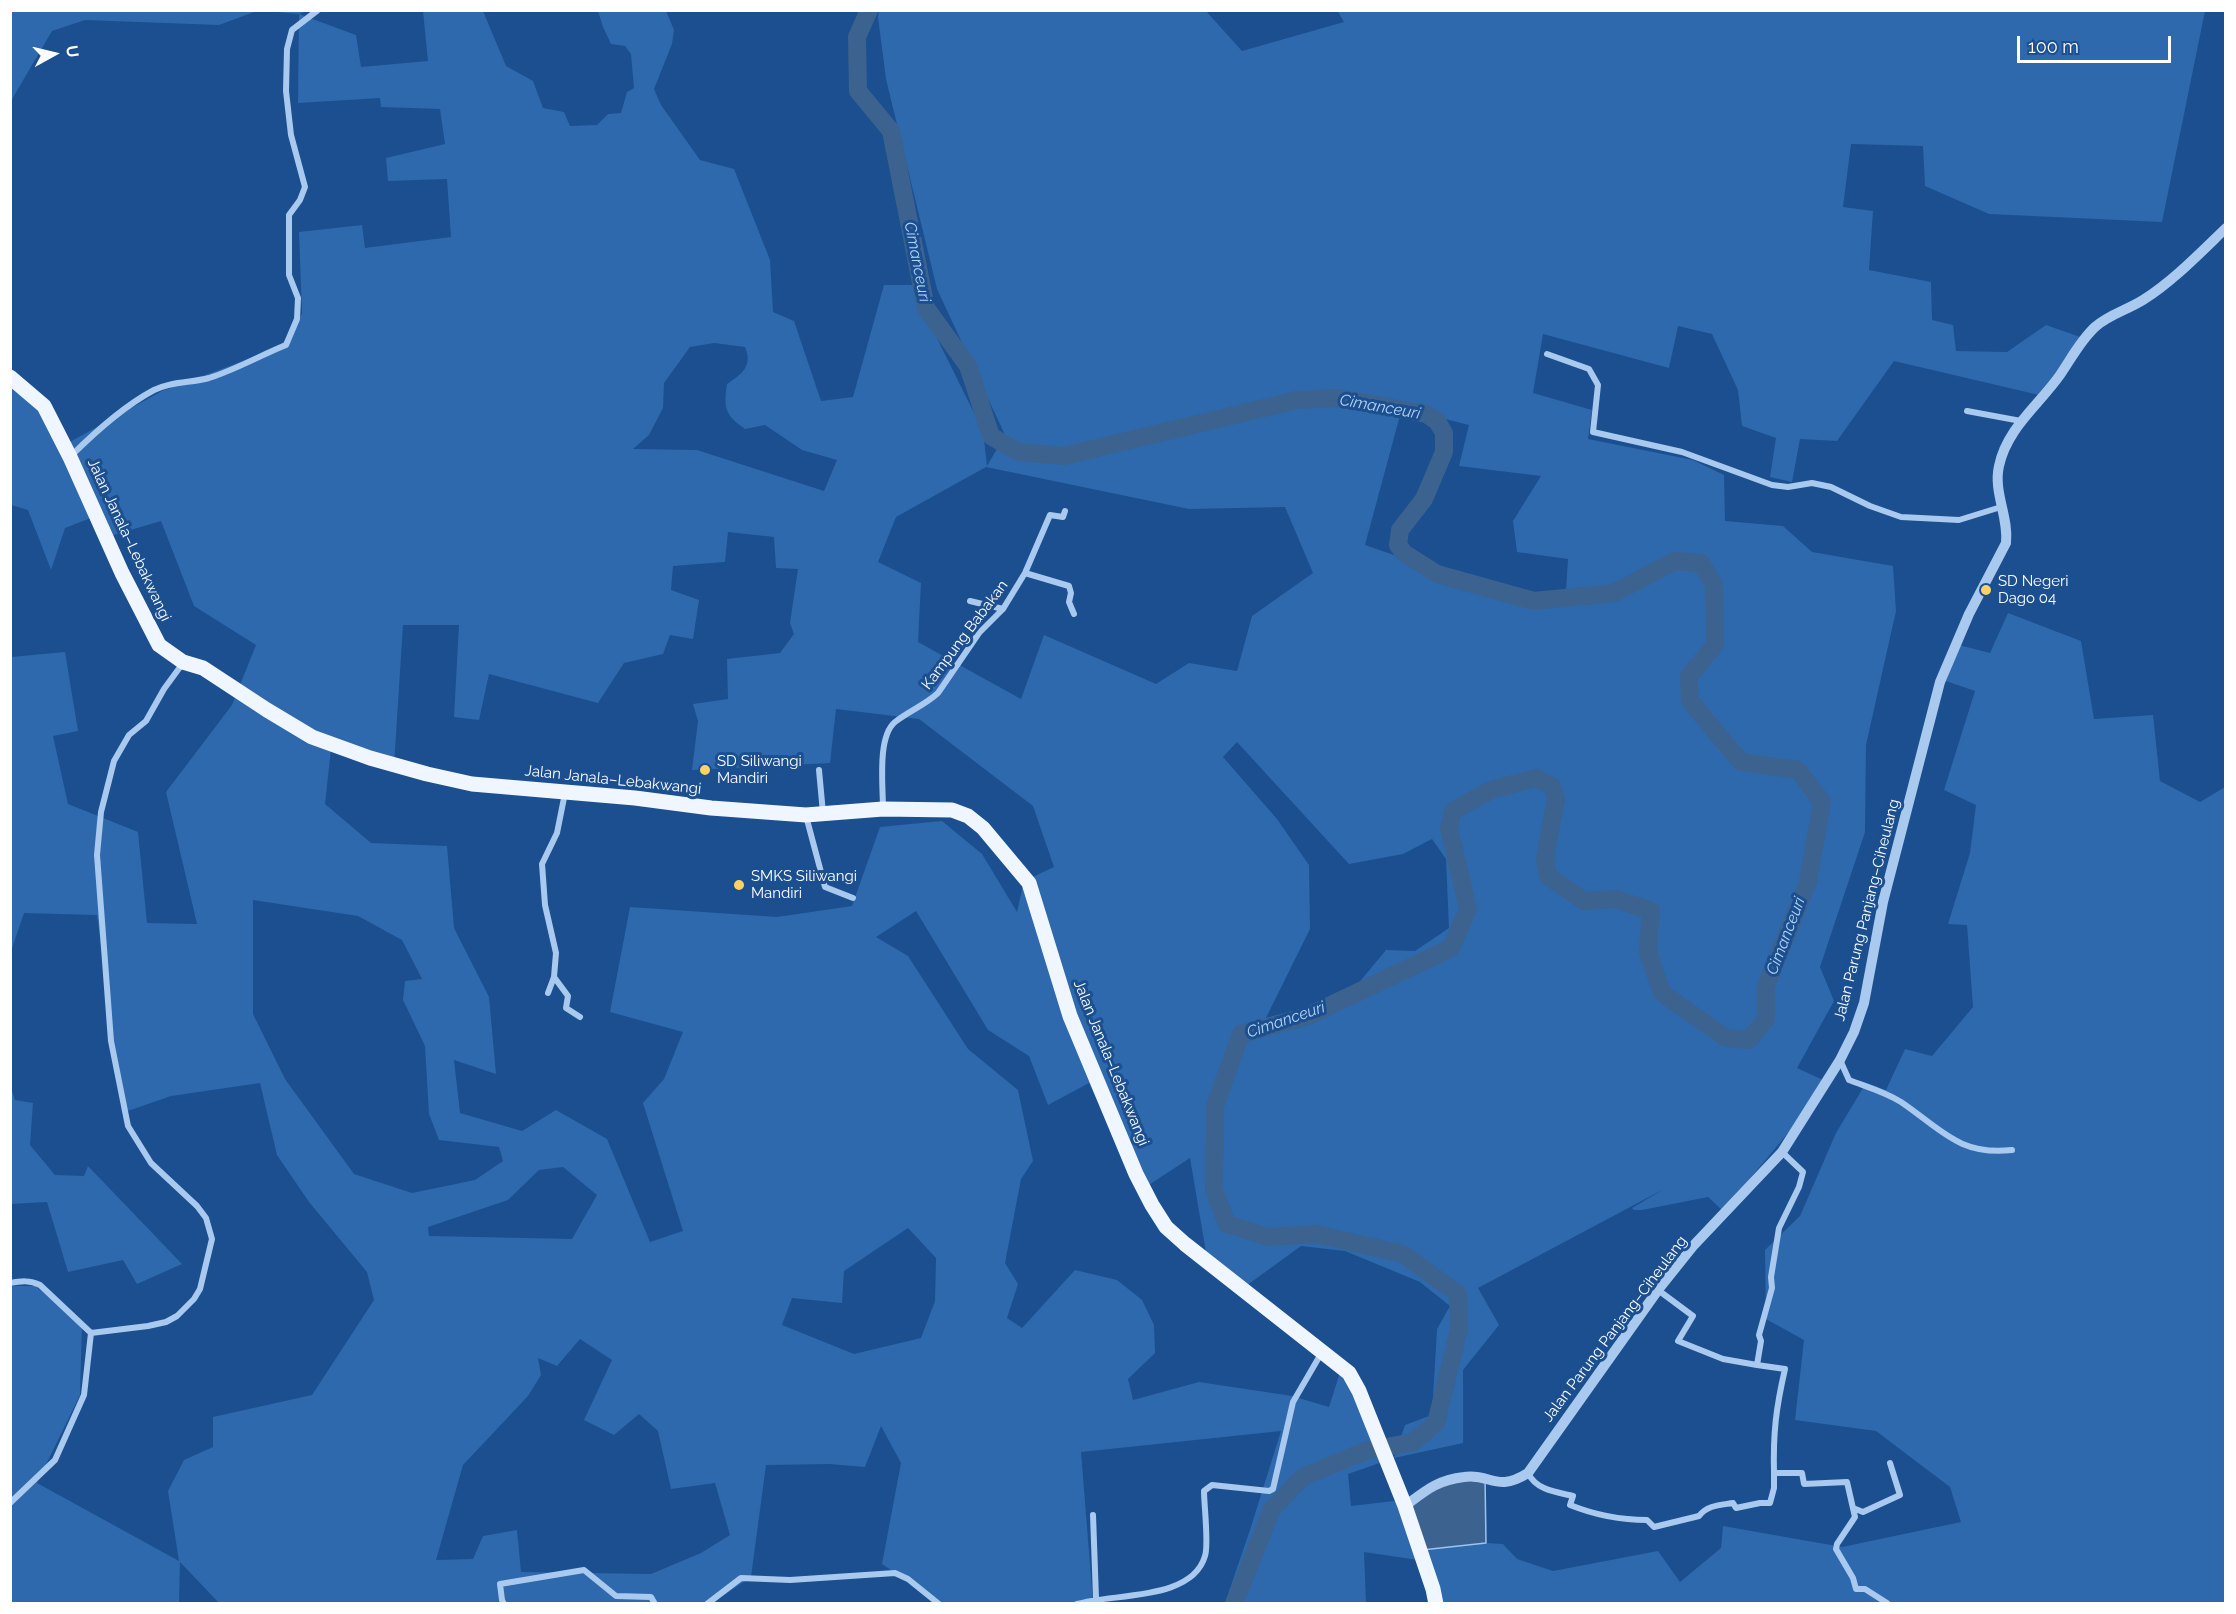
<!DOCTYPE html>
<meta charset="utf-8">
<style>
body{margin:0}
#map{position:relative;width:2236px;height:1614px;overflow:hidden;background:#1b4f8f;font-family:Raleway,sans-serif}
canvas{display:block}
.frame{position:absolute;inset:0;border:12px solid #fff;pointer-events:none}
.north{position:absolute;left:24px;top:24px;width:60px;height:60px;-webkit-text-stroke:4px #1b4f8f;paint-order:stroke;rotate:82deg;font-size:16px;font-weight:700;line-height:24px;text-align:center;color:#fff}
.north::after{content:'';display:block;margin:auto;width:21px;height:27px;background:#fff;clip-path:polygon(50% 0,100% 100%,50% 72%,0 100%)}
.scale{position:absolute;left:2017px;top:36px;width:154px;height:27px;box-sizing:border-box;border:3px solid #fff;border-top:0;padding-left:8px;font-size:18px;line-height:21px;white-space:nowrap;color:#fff;-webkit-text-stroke:4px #1b4f8f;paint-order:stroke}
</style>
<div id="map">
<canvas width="2236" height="1614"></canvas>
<div class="frame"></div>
<div class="north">U</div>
<div class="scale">100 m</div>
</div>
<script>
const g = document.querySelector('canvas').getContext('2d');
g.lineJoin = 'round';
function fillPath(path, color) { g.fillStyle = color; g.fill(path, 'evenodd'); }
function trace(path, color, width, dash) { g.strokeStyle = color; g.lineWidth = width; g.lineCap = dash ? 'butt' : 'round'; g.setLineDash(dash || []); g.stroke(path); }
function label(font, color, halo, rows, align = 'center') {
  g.font = font + ' Raleway,sans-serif'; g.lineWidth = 6; g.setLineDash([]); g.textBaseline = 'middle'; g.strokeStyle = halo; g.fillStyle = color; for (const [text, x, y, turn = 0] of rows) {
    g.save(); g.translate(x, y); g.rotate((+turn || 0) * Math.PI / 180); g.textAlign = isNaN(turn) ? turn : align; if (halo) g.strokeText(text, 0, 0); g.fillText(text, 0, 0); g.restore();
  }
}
fillPath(new Path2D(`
 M1337,10l868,1 -43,211 -173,-8 -64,-28 -2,-40 -72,-2 -8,63 30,4 -4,59 62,12 1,38 21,5 3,26 51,1 39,-27 40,14 -47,56 -145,-34 -57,80 -37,-2 -8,43 -22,-5 6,-39 -34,-12 -4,-36 -26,-56 -34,-8 -9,42 -126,-34 -10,59 59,17 -4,29 105,21 31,15 1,46 58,5 29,26 81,14 3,45 -30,134 -1,87 -45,135 14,34 -37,67 26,12 -20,35 -80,96 -15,-14 -66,13h-8l-2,-2 32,-19 -186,99 21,37 -36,45v73l-69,15 -46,16 3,32 51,-6 20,50 64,-7 17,1 14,15 36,12 105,-20 22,31 41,-34 2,-22 119,21 119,-25 -11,-35 -74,-56 -81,-11 9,-80 -38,-21 -1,-69 35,-34 36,-83 30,-50 20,7 19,-41 27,7 41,-49 -6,-82 -19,-1 22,-71 6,-48 -32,-15 31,-99 -29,-10 13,-36 31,8 18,-40 73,28 13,78 59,-4 7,66 40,21 25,-15v816h-789l-11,-42 -61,-9 2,51h-141l25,-73 31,-99 -200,21 12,150 -8,2 -146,-1 -57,-39 19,-101 -20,-37 -16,41 -36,-3 -63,1 -15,112 -39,26h-493l-39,-41 -1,41h-168v-317h24l47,37 -2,72 -43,88 142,78 -11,-70 16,-31 29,-13v-30l99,-22 62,-95 -7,-28 -58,-70 -32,-47 -17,-72 -89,13 -49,17 -25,-198 -73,-2 -13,38v-294l54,-5 13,79 -25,5 15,68 70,28 9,91 50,1 -31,-132 66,-87 24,-60 -62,-39 -33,-85 -54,16 -11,-21 -31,12 -14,42 -23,-60 -17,-5v-124l57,62 94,-52 108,-40 21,-14 11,-24 -3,-81 63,-7 3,23 86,-11 -4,-58 -59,2 -2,-23 59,-14 -5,-35 -59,-2 -1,-9 -82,5 1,-89 -34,-3h42l-8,3 57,21 5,32 67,-6 -5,-50h60l23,55 27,15 10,27 21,4 6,14 27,-1 11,-11 13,-1 6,-21 7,-4 -3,-34 -6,-8 -14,-2 -8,-17 -5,-16h68l8,19 -2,14 -18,45 7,16 39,55 34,9 36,91 3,52 21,9 27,80 32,-4 31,-112h38l5,33 56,113 4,35 18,-31 -68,-146 -51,-210 -8,-62 1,-6h327l36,40 102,-29zM714,343l31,4c8,19 -3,27 -18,37 -4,24 -1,32 18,45l20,-4 37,25 35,10 -13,31 -127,-41 -64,-1 16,-14 14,-27 1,-25 26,-36zM1402,408l67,17 -10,41 82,10 -28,45 4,31 51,7 -2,31 -31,14 -170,-59zM986,467l203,42 96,-2 28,66 -61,43 -15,55 -48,-8 -33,21 -112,-49 -23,64 -103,-57 3,-59 -43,-21 18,-45zM728,532l46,5 2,31 22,1 -8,54 4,11 -14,19 -53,6 1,40 -35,5 5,17 -6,49 138,-7 6,-54 83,10 114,87 21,61 -30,14 -7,31 -35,-58 -40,-33 -62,6 -28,79 -75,11 -147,-10 -20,105 73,20 -19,47 -21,24 40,128 -33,11 -43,-103 -51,-29 -34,21 -62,-18 -6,-53 42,14 -7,-77 -35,-69 -7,-82 -76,-3 -46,-39 6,-55 63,17 9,-141h56l-5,92 25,3 10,-46 109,29 26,-40 39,-9 7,-19 23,4 6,-39 -28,-10 2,-24 52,-4zM1237,742l112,122 54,-10 29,-15 14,20 3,69 -34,23 -29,-1 -53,64 -77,24 54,-109 -1,-64 -32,-46 -54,-62zM253,900l105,16 44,24 20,39 -17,2 -2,19 22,46 4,68 10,26 60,7 4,14 -28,19 -63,13 -58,-19 -69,-95 -32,-65zM916,911l72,119 41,26 19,49 41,-22 49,109 52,-34 18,106 38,22 55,-40 44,5 75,31 30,24 -13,23 -5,86 -27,10 -11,33 -52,-92 -13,41 -37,-11 -93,-14 -66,18 -5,-21 27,-26 -1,-28 -12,-25 -25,-20 -42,-10 -53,58 -15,-10 11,-34 -13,-21 16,-84 12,-18 -15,-71 -50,-41 -60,-93 -32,-19zM563,1167l34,28 -25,44 -143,-3 -1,-9 80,-27 31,-30zM908,1228l28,30 -1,43 -14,37 -67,16 -72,-29 10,-27 50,5 2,-32zM580,1339l32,21 -28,60 30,15 25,-21 19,17 13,58 44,-6 15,52 -29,18 -50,21 -130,-2 -4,-42 -34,6 -10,23 -37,1 27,-95 65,-69 13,-21 -3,-17 19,8z
 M10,11l1,-1 246,1 -38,14 -134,-5 -33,11 -41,70z
 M10,1085l5,15 18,3 -3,42 25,30 29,1 4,-10 94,98 -45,20 -14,-24 -55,12 -21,-70 -36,2z`), '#2e69ad');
const water = new Path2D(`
 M1485,1477l1,66 -64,7 -14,-40 22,-25z`);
fillPath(water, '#3c6290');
trace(water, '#9cc4f0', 1.5);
trace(new Path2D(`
 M869,10l-12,27 1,54 33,40 35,177 42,58 23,70 27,16 46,4 233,-56 42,-2 87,16 11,7 7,12v19l-20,47 -24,31 -2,15 6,8 33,21 97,27 80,-8 61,-32 26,2 13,21 1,61 -26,31 1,25 51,61 57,8 24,32 -14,80 -42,104v33l-17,21 -23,-2 -64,-45 -14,-41 3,-41 -35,-12 -32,2 -36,-25 -3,-18 11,-58 -4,-14 -16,-8 -45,12 -38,21 -4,17 19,81 -17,39 -143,68 -67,18 -26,72 -1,84 13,34 41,13 48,-3 87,20 55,40 1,35 -23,94 -23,19 -48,9 -62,26 -31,32 -38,95`), '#3c6290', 18);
trace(new Path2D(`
 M1547,354l42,15 9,16 -5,47 89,20 90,33 16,2 24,-4 19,4 39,19 31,11 58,3 42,-13
 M1967,411l54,10
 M71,456c24,-24 53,-50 83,-66 18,-9 37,-7 55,-12 26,-8 52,-23 77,-33l11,-26 1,-21 -9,-23v-60l11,-15 5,-13 -14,-52 -5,-44 1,-42 5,-19 26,-20
 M1025,573l44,13 2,7 -2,9 5,12
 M970,601l33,8
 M819,770l4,43
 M565,793l-8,40 -15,31 3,41 11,48 -2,24 14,19 -2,12 14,9
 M883,809c0,-23 -6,-72 12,-87 14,-11 30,-17 43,-29l41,-60 24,-24 22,-36 25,-58 13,2 2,-6
 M806,816l19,71 28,11
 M548,993l6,-16
 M1840,1060l9,20c18,7 36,12 52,22 40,27 58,54 111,48
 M10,1283c11,-2 20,-3 30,2l51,48 57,-7 18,-4 11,-6 17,-17 6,-10 12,-50 -6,-21 -9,-12 -46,-43 -23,-37 -17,-85 -14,-186 4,-43 13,-51 15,-26 17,-14 18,-32 19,-26
 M1658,1290l35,26 -15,25 45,18 34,6 4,-24 -2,-6 13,-47 -1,-11 8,-49 20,-41 4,-15 -21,-20
 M1757,1365l28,4c-9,39 -12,64 -11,104
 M1528,1473c8,17 28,19 45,23l-3,9c25,10 49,15 77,15l7,7 45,-11c8,-11 22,-11 34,-13l3,5 24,-5h10l4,-15v-15h28l2,11 43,-2 8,35 -18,27 -1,5 17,29 3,11h9l22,14
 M10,1503l45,-43 29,-65 7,-62
 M1853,1508l10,4 37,-17 -10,-32
 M1093,1515l3,83
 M504,1604l-2,-4 -2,-16 84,-14 32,26 35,1 4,7
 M707,1604l34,-26 49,2 105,-7 13,6 31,25
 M1077,1604c37,-11 115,-3 128,-48 4,-11 -1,-51 -1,-65l8,-6 57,6 4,-2 20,-87 29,-50`), '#a9c9ee', 6);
trace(new Path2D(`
 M1405,1506c20,-15 32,-26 59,-29 27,-4 32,16 64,-4l130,-183 36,-45 88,-93 58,-92 14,-28 10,-29 19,-101 57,-220 29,-68 37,-71c3,-26 -13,-51 -7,-77 8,-38 40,-61 61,-91 11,-16 20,-34 35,-48 13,-12 32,-17 48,-27 30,-19 57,-47 83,-72`), '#a9c9ee', 10);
trace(new Path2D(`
 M10,377l34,29 26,51 52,116 37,72 24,17 20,6 64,42 45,27 58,21 57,16 45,10 163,14 76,10 95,7 77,-6 69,1 16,6 15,12 46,55 41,133 66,158 16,31 14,22 19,17 164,129 10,18 46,115 28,83 3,15`), '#f0f6ff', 15);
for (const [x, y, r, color] of [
 [1986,590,6,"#ffd166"],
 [705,770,6,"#ffd166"],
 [739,885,6,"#ffd166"]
]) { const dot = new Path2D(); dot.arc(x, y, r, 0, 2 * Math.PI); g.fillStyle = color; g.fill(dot); trace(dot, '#1b4f8f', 2); }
label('15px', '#fff', '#1b4f8f', [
 ["Jalan Janala–Lebakwangi",129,540,65],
 ["Kampung Babakan",965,635,-53],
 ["Jalan Janala–Lebakwangi",613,780,6],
 ["Jalan Parung Panjang–Ciheulang",1867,910,-76],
 ["Jalan Janala–Lebakwangi",1111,1063,68],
 ["Jalan Parung Panjang–Ciheulang",1615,1329,-53]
]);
label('15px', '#fff', '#1b4f8f', [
 ["SD Negeri",1998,581],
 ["Dago 04",1998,598],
 ["SD Siliwangi",717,761],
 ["Mandiri",717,778],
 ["SMKS Siliwangi",751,876],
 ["Mandiri",751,893]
], 'left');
label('italic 16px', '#b5d3f5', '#1b4f8f', [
 ["Cimanceuri",917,262,79],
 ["Cimanceuri",1380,407,10],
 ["Cimanceuri",1786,936,-69],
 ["Cimanceuri",1286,1020,-19]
]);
</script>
